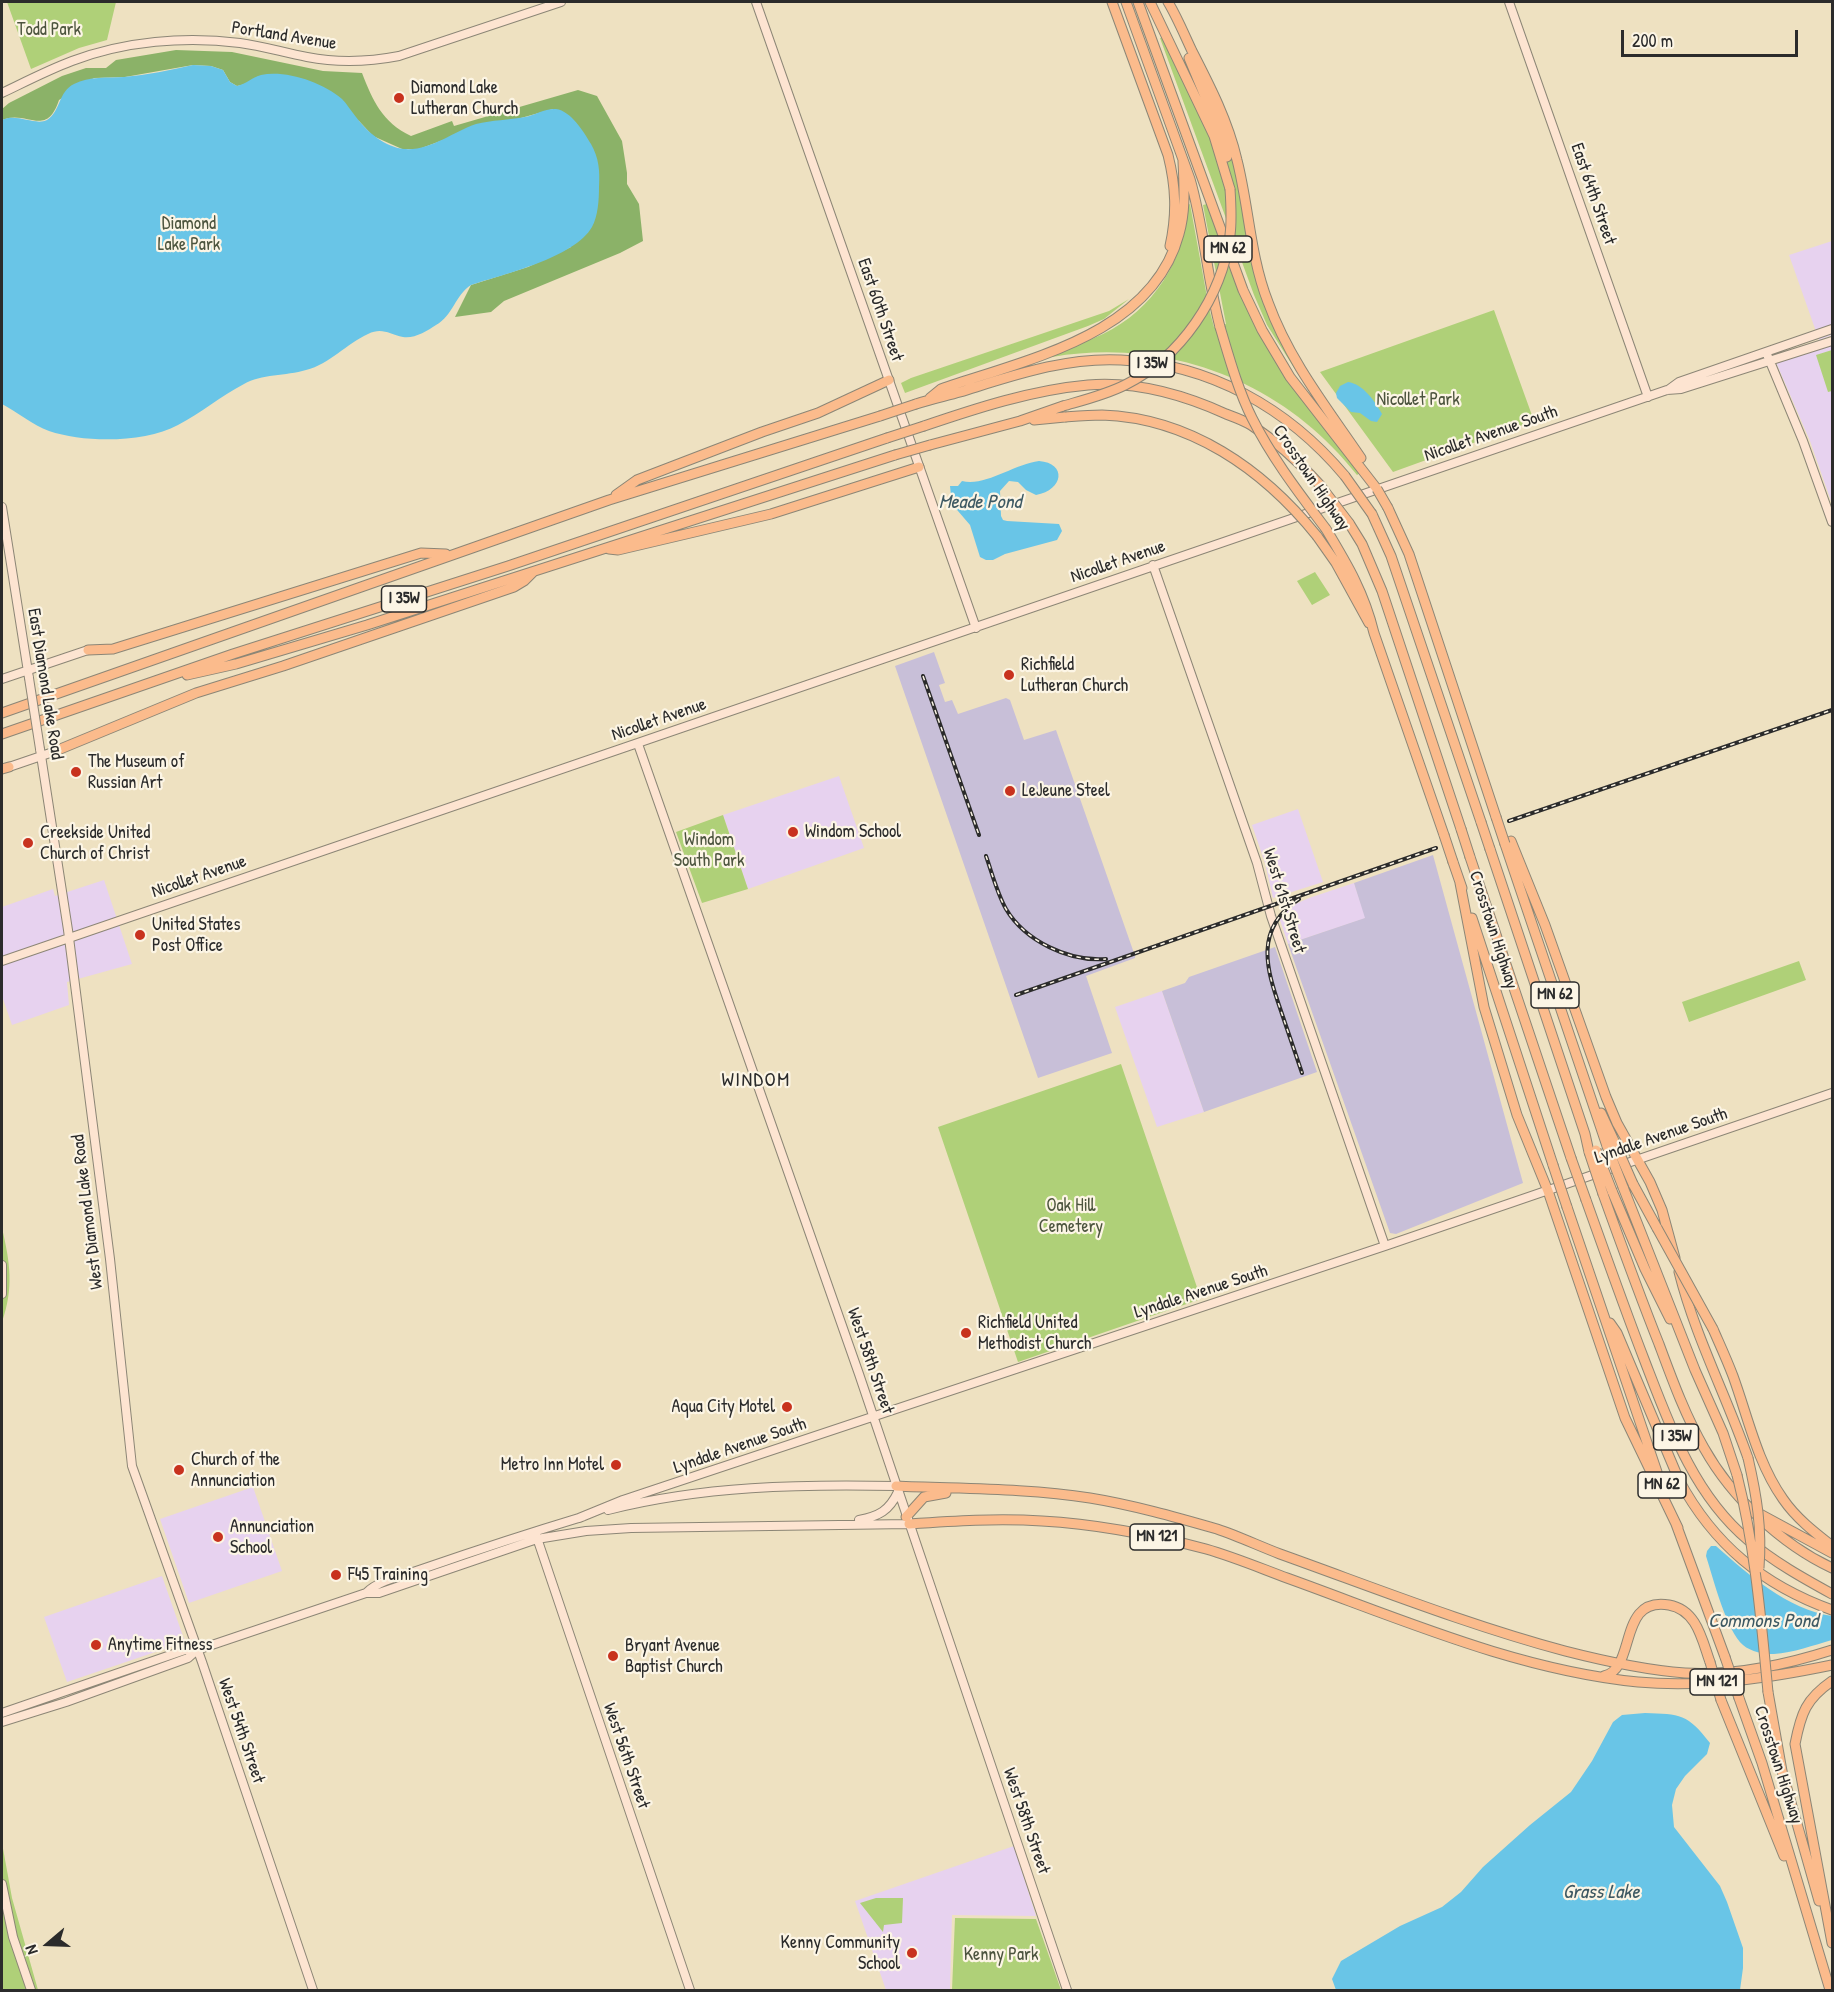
<!DOCTYPE html>
<style>
body{margin:0}
#map{position:relative;width:1834px;height:1992px;overflow:hidden;background:#eee1c1;font-family:"Patrick Hand",sans-serif}
canvas{display:block}
.frame{position:absolute;inset:0;border:3px solid #2b2b2b;pointer-events:none}
.north{position:absolute;left:18px;top:1914px;width:60px;height:60px;-webkit-text-stroke:4px #fcf5e5;paint-order:stroke;rotate:251deg;font-size:16px;font-weight:700;line-height:24px;text-align:center;color:#2b2b2b}
.north::after{content:'';display:block;margin:auto;width:21px;height:27px;background:#2b2b2b;clip-path:polygon(50% 0,100% 100%,50% 72%,0 100%)}
.scale{position:absolute;left:1621px;top:30px;width:177px;height:27px;box-sizing:border-box;border:3px solid #2b2b2b;border-top:0;padding-left:8px;font-size:18px;line-height:21px;white-space:nowrap;color:#2b2b2b;-webkit-text-stroke:4px #fcf5e5;paint-order:stroke}
</style>
<div id="map">
<canvas width="1834" height="1992"></canvas>
<div class="frame"></div>
<div class="north">N</div>
<div class="scale">200 m</div>
</div>
<script>
const g = document.querySelector('canvas').getContext('2d');
g.lineJoin = 'round';
function fillPath(path, color) { g.fillStyle = color; g.fill(path, 'evenodd'); }
function trace(path, color, width, dash) { g.strokeStyle = color; g.lineWidth = width; g.lineCap = dash ? 'butt' : 'round'; g.setLineDash(dash || []); g.stroke(path); }
function label(font, color, halo, rows, align = 'center') {
  g.font = font + ' "Patrick Hand",sans-serif'; g.lineWidth = 4.5; g.setLineDash([]); g.textBaseline = 'middle'; g.strokeStyle = halo; g.fillStyle = color; for (const [text, x, y, turn = 0] of rows) {
    g.save(); g.translate(x, y); g.rotate((+turn || 0) * Math.PI / 180); g.textAlign = isNaN(turn) ? turn : align; if (halo) g.strokeText(text, 0, 0); g.fillText(text, 0, 0); g.restore();
  }
}
fillPath(new Path2D(`
 M1832,241v94l-13,5 -30,-85z
 M1832,341v163l-22,-63 -35,-81z
 M839,776l25,72 -116,41 -25,-74z
 M1298,809l25,73 -50,16 -8,-35 -13,-38z
 M104,880l28,84 -65,18 2,23 -57,20 -10,-29v-89l51,-18 2,7z
 M1354,883l12,35 -78,26 -8,-24 11,-14 18,-8z
 M1162,991l42,121 -47,15 -42,-120z
 M253,1487l29,84 -93,32 -29,-84z
 M162,1576l23,66 -118,40 -23,-65z
 M1014,1846l22,70 -84,-1 -2,75h-64l-31,-89z`), '#e7d2ef');
fillPath(new Path2D(`
 M934,652l11,31 -6,2 6,17 7,-2 6,14 48,-16 4,2 14,40 32,-10 79,226v2l-49,18 26,77 -74,25 -143,-412z
 M1433,855l90,328 -127,51 -6,-1 -102,-289 77,-26 -11,-35z
 M1275,947l42,125 -113,40 -42,-121 23,-8 4,-6z`), '#c8bfd8');
fillPath(new Path2D(`
 M7,2h109l-9,38 -28,8 -48,21z
 M1163,37l65,108 8,21 11,71 51,133 -2,1 -29,-46 -13,-30 -94,-257z
 M1190,204l19,104 5,19 12,-3 -23,-119 4,-1 50,124c27,52 67,98 103,145l-3,2c-73,-93 -188,-138 -305,-118l-1,-3c17,-6 35,-12 52,-20 50,-24 82,-74 85,-129z
 M1129,299l-25,20 -16,7 -183,67 -4,-10 10,-5 198,-67z
 M1494,310l40,111 -141,51 -73,-100z
 M1832,350v41l-4,1 -12,-37z
 M1315,572l15,23 -18,10 -15,-24z
 M723,815l25,74 -46,14 -26,-71z
 M1799,961l7,19 -117,42 -7,-20z
 M1121,1064l80,235 -183,63 -80,-235z
 M2,1228c8,34 12,60 0,94z
 M2,1843l10,55 26,92h-36z
 M876,1898h27l-1,25 -18,2 -1,7 -23,-29z
 M955,1918l81,1 25,71h-109z`), '#afd078');
fillPath(new Path2D(`
 M176,50l56,2 91,19 39,2c11,28 20,49 49,63l41,-15 2,5 124,-36 19,6 25,45 5,32v11l12,20 4,37 -23,12 -116,48 -13,11 -36,5 16,-32 57,-18 43,-20 -18,-138 -107,30 -27,10h-17l-29,-13 -14,-15 -100,-45 -13,8 -9,2 -7,-4 -7,-12 -12,-4 -18,-1 -68,12 -31,1 -35,22c-13,39 -32,9 -57,20v-11l7,-6 53,-27 24,-8h20l10,-8z`), '#8bb268');
fillPath(new Path2D(`
 M193,65l18,1 12,4 7,12 7,4c9,-2 16,-9 24,-11 25,-5 61,7 81,24 5,5 9,12 14,18 11,15 29,30 48,32 27,2 48,-17 72,-25 16,-4 33,-4 49,-7 10,-2 21,-9 31,-8 15,2 28,23 35,35 8,14 9,27 8,43 0,13 -1,29 -7,40 -18,31 -88,47 -121,58 -16,10 -18,31 -35,40 -9,6 -22,14 -33,12 -14,-3 -21,-10 -35,-3 -22,10 -38,30 -62,36 -20,6 -45,4 -62,14 -23,12 -43,29 -66,41 -34,18 -93,18 -129,6 -16,-6 -32,-19 -47,-27v-284c15,-7 33,6 45,0 14,-9 11,-28 27,-36 15,-8 34,-6 50,-7 23,-2 46,-7 69,-12z
 M1348,382c15,2 27,19 34,32l-5,8 -6,-1 -11,-8 -9,-1 -14,-14 -1,-5 4,-7z
 M1039,461c28,2 25,29 -3,34l-10,-5 -8,-8 -9,-1 -9,10 1,25 2,4 4,1 52,3 3,7 -5,9 -52,14 -12,6h-7l-6,-3 -10,-32 -18,-21 -2,-18h8l4,-5c23,6 52,-17 77,-20z
 M1711,1546h5c33,29 71,63 116,70v24c-18,5 -39,13 -58,14 -10,0 -23,-2 -31,-9 -16,-13 -30,-67 -37,-89l1,-5z
 M1645,1713c35,1 43,1 65,30l-3,11 -22,22 -9,13 -4,16 2,22 46,59 7,16 16,46v20l-3,22h-404l-4,-11 9,-18 59,-35 42,-19 19,-15 22,-25 47,-42 41,-33 21,-31 21,-39 9,-7z`), '#69c5e7');
const secondary = new Path2D(`
 M756,2l220,626
 M1509,2l139,395
 M2,93c23,-11 46,-23 70,-32 53,-20 113,-25 168,-18 23,3 45,10 67,14 31,6 61,5 92,-1l162,-54
 M1766,352l37,89 29,81
 M1668,390l11,-8 153,-53
 M2,507l27,171
 M1153,565l104,298 14,53 114,330
 M2,679l86,-29
 M638,744l221,630 208,616
 M40,749l28,181 42,329 22,207 70,196 111,328
 M9,767l44,-15
 M2,961l1665,-571 14,-1 151,-48
 M2,1265v29
 M608,1510c94,-24 192,-26 288,-24
 M579,1518l44,-18 762,-254 447,-153
 M859,1520c20,-4 30,-9 39,-28
 M536,1535l154,455
 M366,1593h13l158,-54 49,-8 45,-3 278,-4
 M2,1713l183,-63h12l169,-57c14,-14 40,-18 59,-25 52,-18 104,-35 157,-51
 M2,1722l64,-20 122,-44 9,-8
 M2,1884l11,53 18,53`);
const highway = new Path2D(`
 M1112,2l56,153c8,32 9,59 2,91
 M1126,2l64,177c14,48 17,99 30,148
 M1138,2l105,288 19,40 28,47 87,112
 M1150,2l64,134 16,53
 M1168,2c9,15 16,32 24,49 18,35 36,70 45,109 12,47 13,96 31,142 21,58 59,106 93,156
 M1189,58l33,79 5,20
 M930,398l11,-9c86,-30 211,-54 238,-155 7,-24 5,-48 4,-73
 M916,404c15,-5 30,-8 44,-12 52,-16 105,-35 161,-32 89,4 167,48 224,116
 M1034,420l31,-3
 M924,426c53,-18 108,-36 164,-41 48,-4 94,9 138,29 8,3 17,6 25,11 25,16 49,38 69,60
 M930,445l90,-24 43,-15
 M616,495l21,-15 125,-48 56,-19 71,-33
 M1388,508l21,46 87,263
 M1372,514l19,42 90,266
 M1349,523l13,21 20,47 79,238
 M1326,529c21,35 38,63 48,104l70,202
 M1317,536l19,27 33,60
 M609,549l9,1 153,-36 148,-47
 M88,650l25,-1 308,-96 25,1
 M187,675l49,-11 131,-39 528,-170
 M2,713l607,-213 271,-84
 M2,734l231,-80 275,-88 379,-128
 M53,752l143,-59 87,-27 231,-79 10,-6 9,-9
 M2,769l7,-2
 M1511,841l34,84 61,172 11,26 33,59 12,28 13,48
 M1505,844l102,302
 M1490,849l95,285 4,18
 M1470,857l101,301
 M1453,862l9,26
 M1460,883l24,124 33,108 31,76 77,227 53,110
 M1472,918l81,247
 M1601,1113l14,30
 M1633,1184l24,44
 M1623,1187l72,183 28,63 14,42
 M1612,1191l33,78 25,50
 M1603,1194c18,50 36,100 56,150 13,35 26,71 45,104 28,50 77,96 128,120
 M1586,1200c19,53 38,107 58,159 25,65 49,135 104,181 26,22 55,38 84,54
 M1567,1207l90,265
 M1679,1272c16,64 47,123 69,186
 M1610,1323l7,10 62,147c35,65 84,105 153,130
 M1713,1329c7,16 14,31 20,47 15,41 24,86 50,123 13,19 31,33 49,47
 M896,1486c64,3 130,2 194,12 43,7 85,19 127,31 21,7 42,17 63,25 95,34 188,71 285,97 39,10 80,19 120,22 49,3 100,-8 147,-23
 M1760,1514l72,39
 M906,1517l18,-20 22,-4
 M909,1524c44,-3 89,-6 133,-3 55,3 111,14 164,28 28,8 54,19 81,29 114,41 230,92 351,104 65,6 131,-4 194,-17
 M1676,1524l49,133
 M1604,1676c33,-7 13,-80 65,-71 28,5 33,35 41,57
 M1832,1681c-26,18 -31,32 -37,63l37,199
 M1768,1692l14,79 37,130
 M1739,1698l23,65 68,227
 M1721,1700l63,156`);
trace(secondary, '#8c8676', 10);
trace(highway, '#8c8676', 11);
trace(secondary, '#fde4d1', 8);
trace(highway, '#fbbb8c', 9);
const rail = new Path2D(`
 M923,676l56,159
 M1509,821l323,-111
 M986,856c6,17 11,37 20,53 19,32 63,53 100,50
 M1299,899c-45,30 -33,69 -18,112 7,21 14,41 21,62
 M1016,995l420,-147`);
trace(rail, '#2b2b2b', 4);
trace(rail, '#fcf5e5', 1.5, [4.5]);
const secondaryBridge = new Path2D(`
 M29,678l11,71`);
const highwayBridge = new Path2D(`
 M1220,327c9,30 18,63 32,91 20,40 47,75 74,111
 M1063,406c21,-6 42,-11 62,-21 56,-28 97,-88 105,-150 2,-15 1,-31 0,-46
 M880,416l36,-12
 M1065,417c13,-1 25,-2 37,-2 88,3 161,54 215,121
 M887,438l37,-12
 M895,455l35,-10
 M1345,476l27,38
 M1320,485l29,38
 M1377,489l11,19
 M1496,817l9,27
 M1481,822l9,27
 M1461,829l9,28
 M1444,835l9,27
 M1615,1143l18,41
 M1607,1146l16,41
 M1596,1150l16,41
 M1589,1152l14,42
 M1571,1158l15,42
 M1553,1165l14,42
 M1657,1228l56,101
 M1748,1458c9,39 14,70 11,110
 M1737,1475c18,71 24,144 31,217
 M1725,1657l14,41
 M1710,1662l11,38`);
trace(secondaryBridge, '#8c8676', 10, []);
trace(highwayBridge, '#8c8676', 11, []);
trace(secondaryBridge, '#fde4d1', 8);
trace(highwayBridge, '#fbbb8c', 9);
for (const [x, y, r, color] of [
 [399,98,6,"#c8321e"],
 [1009,675,6,"#c8321e"],
 [76,772,6,"#c8321e"],
 [1010,791,6,"#c8321e"],
 [793,832,6,"#c8321e"],
 [28,843,6,"#c8321e"],
 [140,935,6,"#c8321e"],
 [966,1333,6,"#c8321e"],
 [787,1407,6,"#c8321e"],
 [616,1465,6,"#c8321e"],
 [179,1470,6,"#c8321e"],
 [218,1537,6,"#c8321e"],
 [336,1575,6,"#c8321e"],
 [96,1645,6,"#c8321e"],
 [613,1656,6,"#c8321e"],
 [912,1953,6,"#c8321e"]
]) { const dot = new Path2D(); dot.arc(x, y, r, 0, 2 * Math.PI); g.fillStyle = color; g.fill(dot); trace(dot, '#fcf5e5', 2); }
for (const [x, y, w] of [
 [1228,249,48],
 [1152,364,45],
 [404,599,45],
 [1555,995,48],
 [1676,1437,45],
 [1662,1485,48],
 [1157,1537,54],
 [1717,1682,54]
]) { const box = new Path2D(); box.roundRect(x - w / 2, y - 13, w, 26, 4.5); g.fillStyle = '#fcf5e5'; g.fill(box); trace(box, '#2b2b2b', 1.5); }
label('bold 16px', '#2b2b2b', null, [
 ["MN 62",1228,249],
 ["I 35W",1152,364],
 ["I 35W",404,599],
 ["MN 62",1555,995],
 ["I 35W",1676,1437],
 ["MN 62",1662,1485],
 ["MN 121",1157,1537],
 ["MN 121",1717,1682]
]);
label('18px', '#4c543e', '#fcf5e5', [
 ["Todd Park",49,30],
 ["Diamond",189,224],
 ["Lake Park",189,245],
 ["Nicollet Park",1418,400],
 ["Windom",709,840],
 ["South Park",709,861],
 ["Oak Hill",1071,1206],
 ["Cemetery",1071,1227],
 ["Kenny Park",1001,1955]
]);
label('18px', '#2b2b2b', '#fcf5e5', [
 ["Portland Avenue",284,36,9],
 ["East 64th Street",1593,194,71],
 ["East 60th Street",880,310,71],
 ["Nicollet Avenue South",1491,434,-19],
 ["Crosstown Highway",1311,478,56],
 ["Nicollet Avenue",1118,562,-19],
 ["East Diamond Lake Road",45,684,81],
 ["Nicollet Avenue",659,720,-19],
 ["Nicollet Avenue",199,877,-19],
 ["West 61st Street",1284,901,73],
 ["Crosstown Highway",1493,930,72],
 ["Lyndale Avenue South",1661,1136,-19],
 ["West Diamond Lake Road",88,1212,-97],
 ["Lyndale Avenue South",1201,1292,-18],
 ["West 58th Street",870,1361,71],
 ["Lyndale Avenue South",740,1446,-19],
 ["West 54th Street",241,1731,71],
 ["West 56th Street",626,1756,71],
 ["Crosstown Highway",1778,1765,72],
 ["West 58th Street",1026,1821,71]
]);
label('18px', '#2b2b2b', '#fcf5e5', [
 ["Diamond Lake",411,88],
 ["Lutheran Church",411,109],
 ["Richfield",1021,665],
 ["Lutheran Church",1021,686],
 ["The Museum of",88,762],
 ["Russian Art",88,783],
 ["LeJeune Steel",1022,791],
 ["Windom School",805,832],
 ["Creekside United",40,833],
 ["Church of Christ",40,854],
 ["United States",152,925],
 ["Post Office",152,946],
 ["Richfield United",978,1323],
 ["Methodist Church",978,1344],
 ["Aqua City Motel",775,1407,"right"],
 ["Church of the",191,1460],
 ["Annunciation",191,1481],
 ["Metro Inn Motel",604,1465,"right"],
 ["Annunciation",230,1527],
 ["School",230,1548],
 ["F45 Training",348,1575],
 ["Anytime Fitness",108,1645],
 ["Bryant Avenue",625,1646],
 ["Baptist Church",625,1667],
 ["Kenny Community",900,1943,"right"],
 ["School",900,1964,"right"]
], 'left');
label('italic 20px', '#3e5963', '#fcf5e5', [
 ["Meade Pond",980,503],
 ["Commons Pond",1763,1622],
 ["Grass Lake",1601,1893]
]);
g.letterSpacing = '1.5px';
label('20px', '#2b2b2b', '#fcf5e5', [
 ["WINDOM",756,1081]
]);
g.letterSpacing = '0px';
</script>
